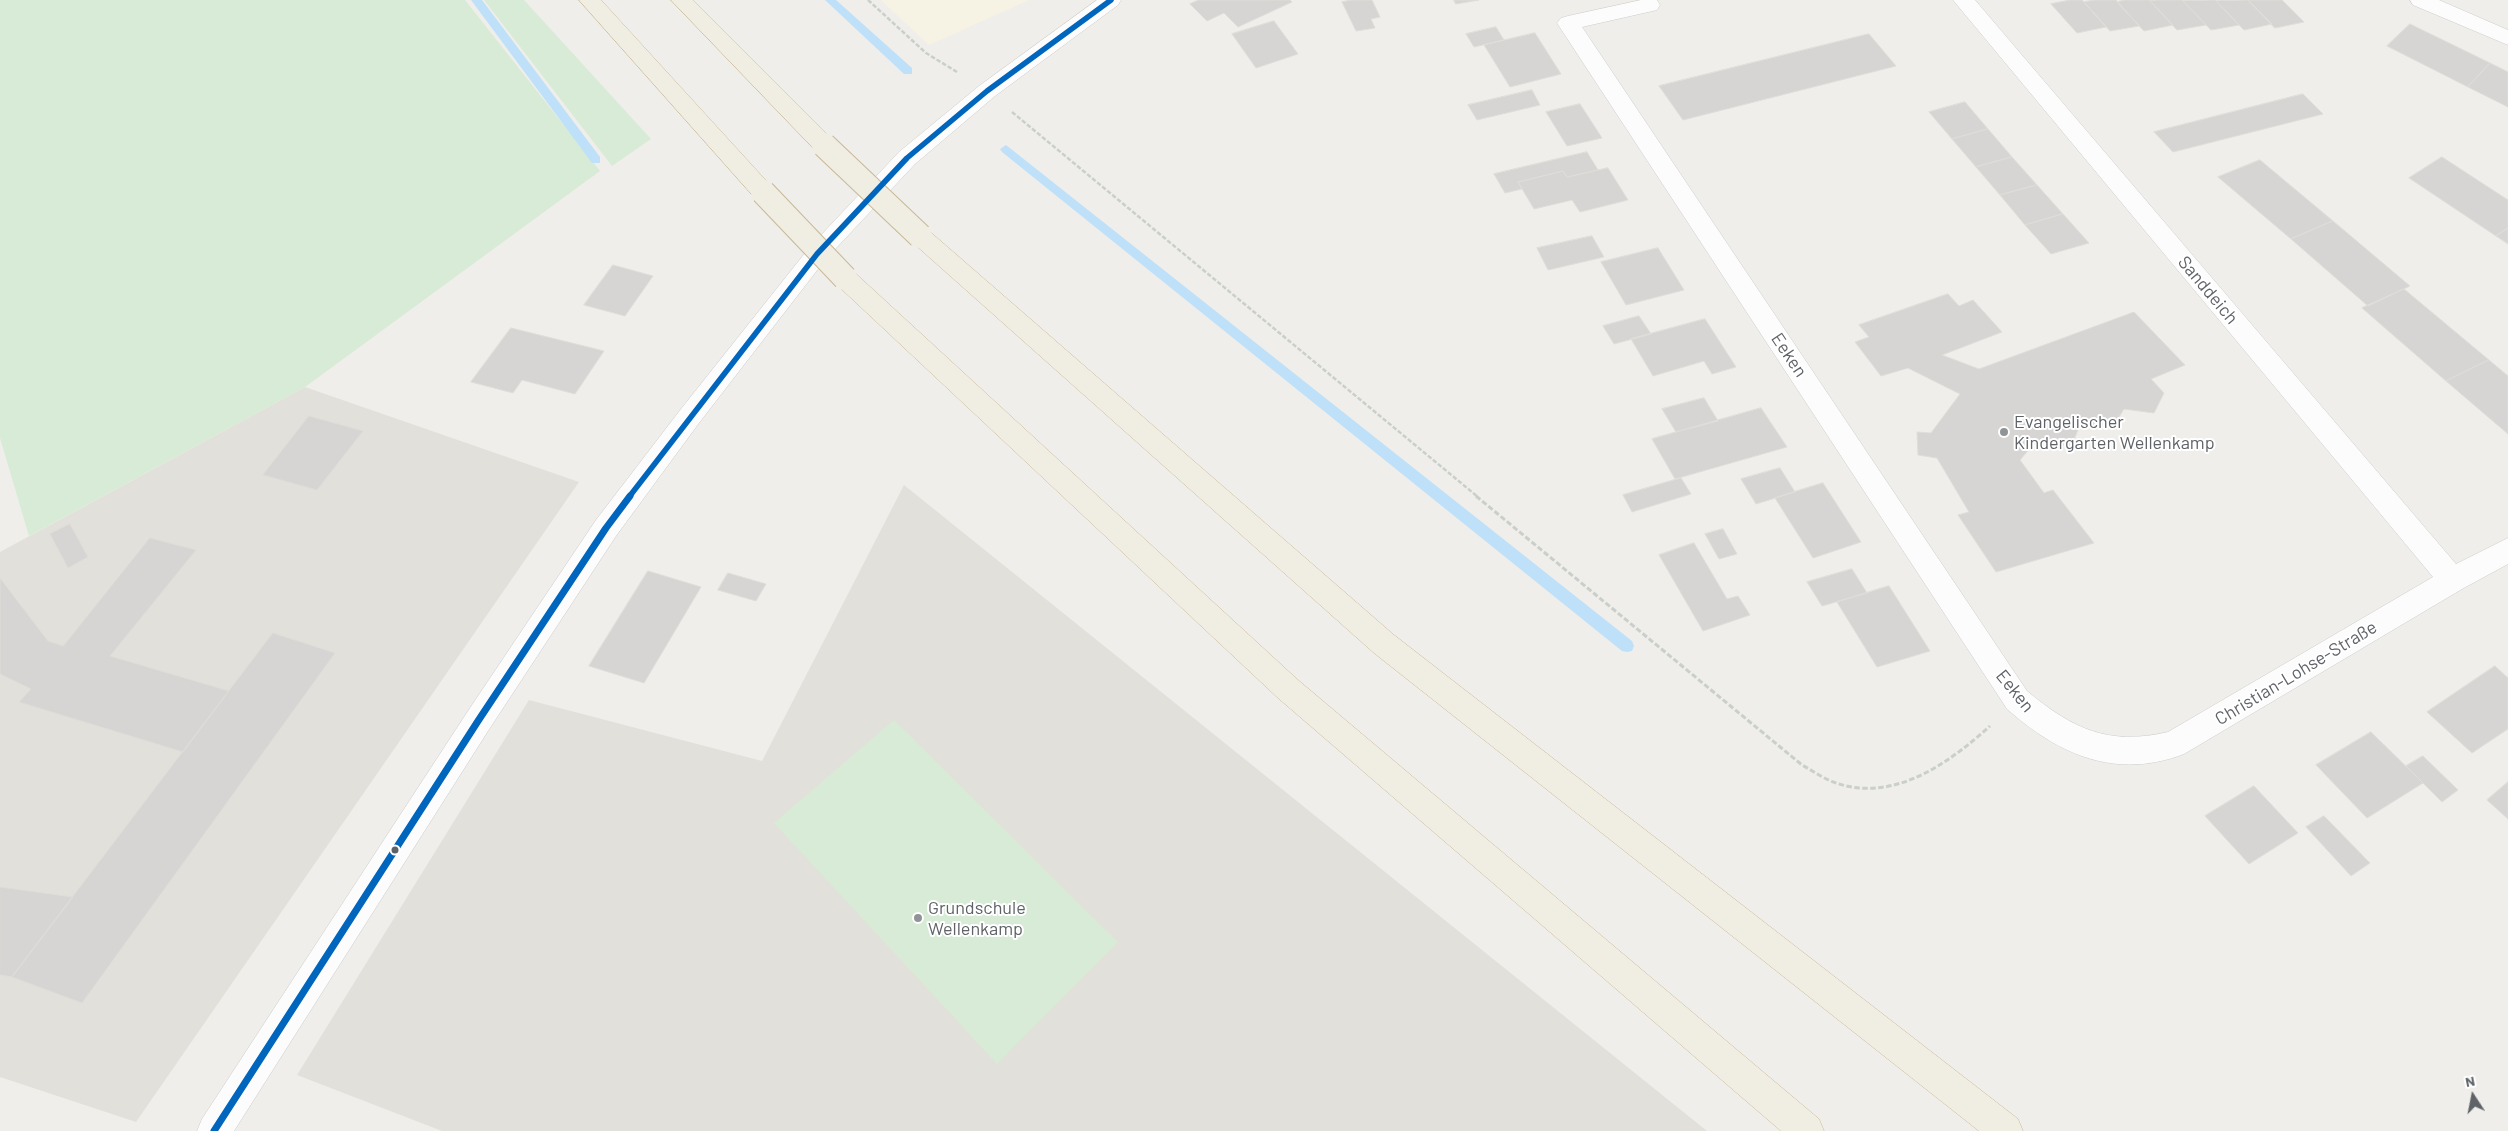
<!DOCTYPE html>
<meta charset="utf-8">
<style>
body{margin:0}
#map{position:relative;width:2508px;height:1131px;overflow:hidden;background:#efeeea;font-family:Barlow,sans-serif}
canvas{display:block}
.north{position:absolute;left:2448px;top:1071px;width:50px;height:50px;-webkit-text-stroke:4px #fff;paint-order:stroke;rotate:349deg;font-size:14px;font-weight:700;line-height:20px;text-align:center;color:#5f6368}
.north::after{content:'';display:block;margin:auto;width:18px;height:22px;background:#5f6368;clip-path:polygon(50% 0,100% 100%,50% 72%,0 100%)}
</style>
<div id="map">
<canvas width="2508" height="1131"></canvas>
<div class="north">N</div>
</div>
<script>
const g = document.querySelector('canvas').getContext('2d');
g.lineJoin = 'round';
function fillPath(path, color) { g.fillStyle = color; g.fill(path, 'evenodd'); }
function trace(path, color, width, dash) { g.strokeStyle = color; g.lineWidth = width; g.lineCap = dash ? 'butt' : 'round'; g.setLineDash(dash || []); g.stroke(path); }
function label(font, color, halo, rows, align = 'center') {
  g.font = font + ' Barlow,sans-serif'; g.lineWidth = 4; g.setLineDash([]); g.textBaseline = 'middle'; g.strokeStyle = halo; g.fillStyle = color; for (const [text, x, y, turn = 0] of rows) {
    g.save(); g.translate(x, y); g.rotate((+turn || 0) * Math.PI / 180); g.textAlign = isNaN(turn) ? turn : align; if (halo) g.strokeText(text, 0, 0); g.fillText(text, 0, 0); g.restore();
  }
}
fillPath(new Path2D(`
 M881,0h148l-100,45z`), '#f7f3e4');
fillPath(new Path2D(`
 M305,387l274,95 -443,640 -136,-45v-525z
 M904,485l803,646h-1265l-145,-56 232,-375 233,61z`), '#e2e0da');
fillPath(new Path2D(`
 M0,0h465l135,171 -295,216 -276,149 -29,-98z
 M484,0h40l127,139 -39,27z
 M894,720l224,222 -121,122 -223,-241z`), '#d8ebd6');
fillPath(new Path2D(`
 M471,0h11l118,157v6h-8z
 M825,0h11l76,68v6h-8z
 M1006,145l626,496 2,5 -2,5 -5,1 -5,-1 -620,-499 -2,-3z`), '#bfe0f9');
const building = new Path2D(`
 M1199,0h91l2,2 -54,25 -14,-14 -17,8 -17,-17z
 M1352,0h20l8,17 -9,2 4,9 -19,3 -14,-29z
 M1454,0h25l-23,4z
 M2070,0h12l24,27 -29,6 -26,-29z
 M2095,0h21l23,26 -29,5 -26,-29z
 M2125,0h24l24,25 -29,6 -27,-29z
 M2157,0h25l24,25 -29,5 -27,-29z
 M2215,0l1,1 23,24 -28,5 -28,-29z
 M2248,0h34l22,22 -29,6z
 M2248,0l24,24 -28,6 -28,-29z
 M1274,21l24,33 -42,14 -24,-34z
 M2410,24l80,39 -22,24 -81,-41z
 M1496,27l8,13 -30,7 -8,-13z
 M1535,33l26,41 -51,13 -26,-42z
 M1869,34l27,32 -213,54 -24,-34z
 M2490,63l18,9v35l-40,-20z
 M1532,90l8,15 -63,15 -9,-15z
 M2303,94l20,20 -150,38 -19,-20z
 M1965,102l23,27 -36,10 -23,-27z
 M1580,104l22,34 -35,8 -21,-34z
 M1988,129l24,28 -36,10 -24,-28z
 M1587,152l11,18 -31,7 -4,-6 -45,11 4,7 -17,4 -11,-19z
 M2012,157l25,28 -37,10 -24,-28z
 M2442,157l66,43v28l-12,8 -87,-58z
 M2260,160l73,61 -42,18 -73,-62z
 M1608,168l20,32 -48,12 -8,-12 -38,9 -16,-27 45,-11 4,6z
 M2037,185l26,29 -38,11 -25,-30z
 M2063,214l26,29 -38,11 -26,-29z
 M2333,221l77,65 -42,20 -77,-67z
 M2508,228v16l-12,-8z
 M1592,236l12,21 -56,13 -11,-22z
 M1658,248l26,42 -58,15 -25,-43z
 M613,265l40,11 -28,40 -41,-11z
 M2404,289l85,71 -43,21 -84,-73z
 M1948,294l11,12 14,-6 29,32 -60,23 37,14 155,-57 51,53 -34,14 13,14 -10,20 -30,-4 -12,19 -32,-3 -9,22 -34,-7 -17,20 24,33 9,-3 41,53 -98,29 -38,-57 11,-3 -32,-54 -19,-3 -1,-23 14,1 29,-39 -52,-26 -27,8 -26,-34 14,-5 -10,-12z
 M1639,316l12,18 -37,10 -11,-18z
 M1705,319l31,48 -24,7 -8,-13 -51,15 -22,-37z
 M511,328l93,23 -29,43 -53,-14 -9,13 -42,-11z
 M2489,360l19,16v58l-62,-53z
 M1704,398l14,23 -42,11 -14,-23z
 M1761,408l26,39 -112,32 -23,-40z
 M309,416l54,15 -46,59 -54,-15z
 M1780,468l15,24 -39,12 -15,-25z
 M1681,478l10,16 -59,18 -9,-17z
 M1823,483l38,59 -48,16 -38,-60z
 M70,524l18,33 -20,11 -18,-34z
 M1723,529l14,25 -18,5 -14,-25z
 M150,538l46,12 -86,106 119,35 -46,61 -164,-50 12,-13 -31,-15v-96l48,63 15,5z
 M1694,543l33,56 11,-3 12,19 -47,16 -44,-76z
 M1852,569l15,24 -45,13 -15,-24z
 M648,571l53,16 -57,96 -55,-17z
 M728,573l38,11 -10,17 -38,-11z
 M1889,586l41,65 -53,16 -40,-65z
 M273,633l62,20 -253,350 -70,-26z
 M2495,666l13,12v51l-36,24 -45,-41z
 M2371,732l52,51 -56,35 -51,-53z
 M2423,756l35,34 -16,12 -36,-36z
 M2508,782v37l-21,-19z
 M2254,786l44,47 -49,31 -44,-48z
 M2324,816l46,47 -19,13 -45,-49z
 M0,887l73,10 -61,80 -12,-2z`);
fillPath(building, '#d6d5d3');
trace(building, '#deddd9', 1);
const street = new Path2D(`
 M1641,0h16l3,5 -3,5 -75,17 445,664c46,38 81,55 141,41l265,-155 -480,-577h22l481,564 52,-26v26l-46,25 -278,165c-68,26 -125,1 -177,-45l-450,-686 4,-5 7,-2z
 M2410,0h29l69,30v15l-95,-40z`);
const secondary = new Path2D(`
 M1097,0h24l-3,5 -123,91 -80,68 -90,96 -126,163 -83,113 -128,195 -254,400h-37l5,-12 266,-408 128,-191 85,-111 128,-161 90,-96 80,-66z`);
const highway = new Path2D(`
 M579,0h22l170,186 4,6 -4,6 -8,2 -8,-2z
 M671,0h22l139,139 3,6 -3,6 -8,2 -8,-2z
 M920,227l8,3 466,405 624,484 5,12h-44l-605,-478 -462,-411 -4,-6 4,-6z
 M845,269l9,3 444,408 521,439 5,12h-43l-503,-433 -442,-414 -3,-6 3,-6z`);
trace(street, '#cbcccc', 1);
trace(secondary, '#cacacb', 1);
trace(highway, '#c8b996', 1);
trace(new Path2D(`
 M868,0l58,53 31,19
 M1012,112l466,385`), '#cacfcc', 2.5, [4.5, 2]);
trace(new Path2D(`
 M1476,496l326,269c11,6 22,14 34,18 58,20 113,-20 154,-57`), '#cacfcc', 3, [5.5, 2.5]);
fillPath(street, '#fdfcfc');
fillPath(secondary, '#fdfcfc');
fillPath(highway, '#f0ede3');
const highwayBridge = new Path2D(`
 M824,145l96,91
 M763,192l82,86`);
trace(highwayBridge, '#c8b996', 26, []);
trace(highwayBridge, '#f0ede3', 24);
trace(new Path2D(`
 M629,497l188,-243 90,-96 80,-67 124,-91`), '#0065bd', 5.5);
trace(new Path2D(`
 M214,1131l264,-410 128,-193 24,-32`), '#0065bd', 7);
for (const [x, y, r, color] of [
 [2004,432,5,"#919496"],
 [395,850,4.5,"#5f6368"],
 [918,918,5,"#919496"]
]) { const dot = new Path2D(); dot.arc(x, y, r, 0, 2 * Math.PI); g.fillStyle = color; g.fill(dot); trace(dot, '#fff', 2); }
label('18px', '#5f6368', '#fff', [
 ["Sanddeich",2208,290,50],
 ["Eeken",1789,355,56],
 ["Christian-Lohse-Straße",2296,673,-31],
 ["Eeken",2015,691,51]
]);
label('18px', '#5f6368', '#fff', [
 ["Evangelischer",2014,422],
 ["Kindergarten Wellenkamp",2014,443],
 ["Grundschule",928,908],
 ["Wellenkamp",928,929]
], 'left');
</script>
